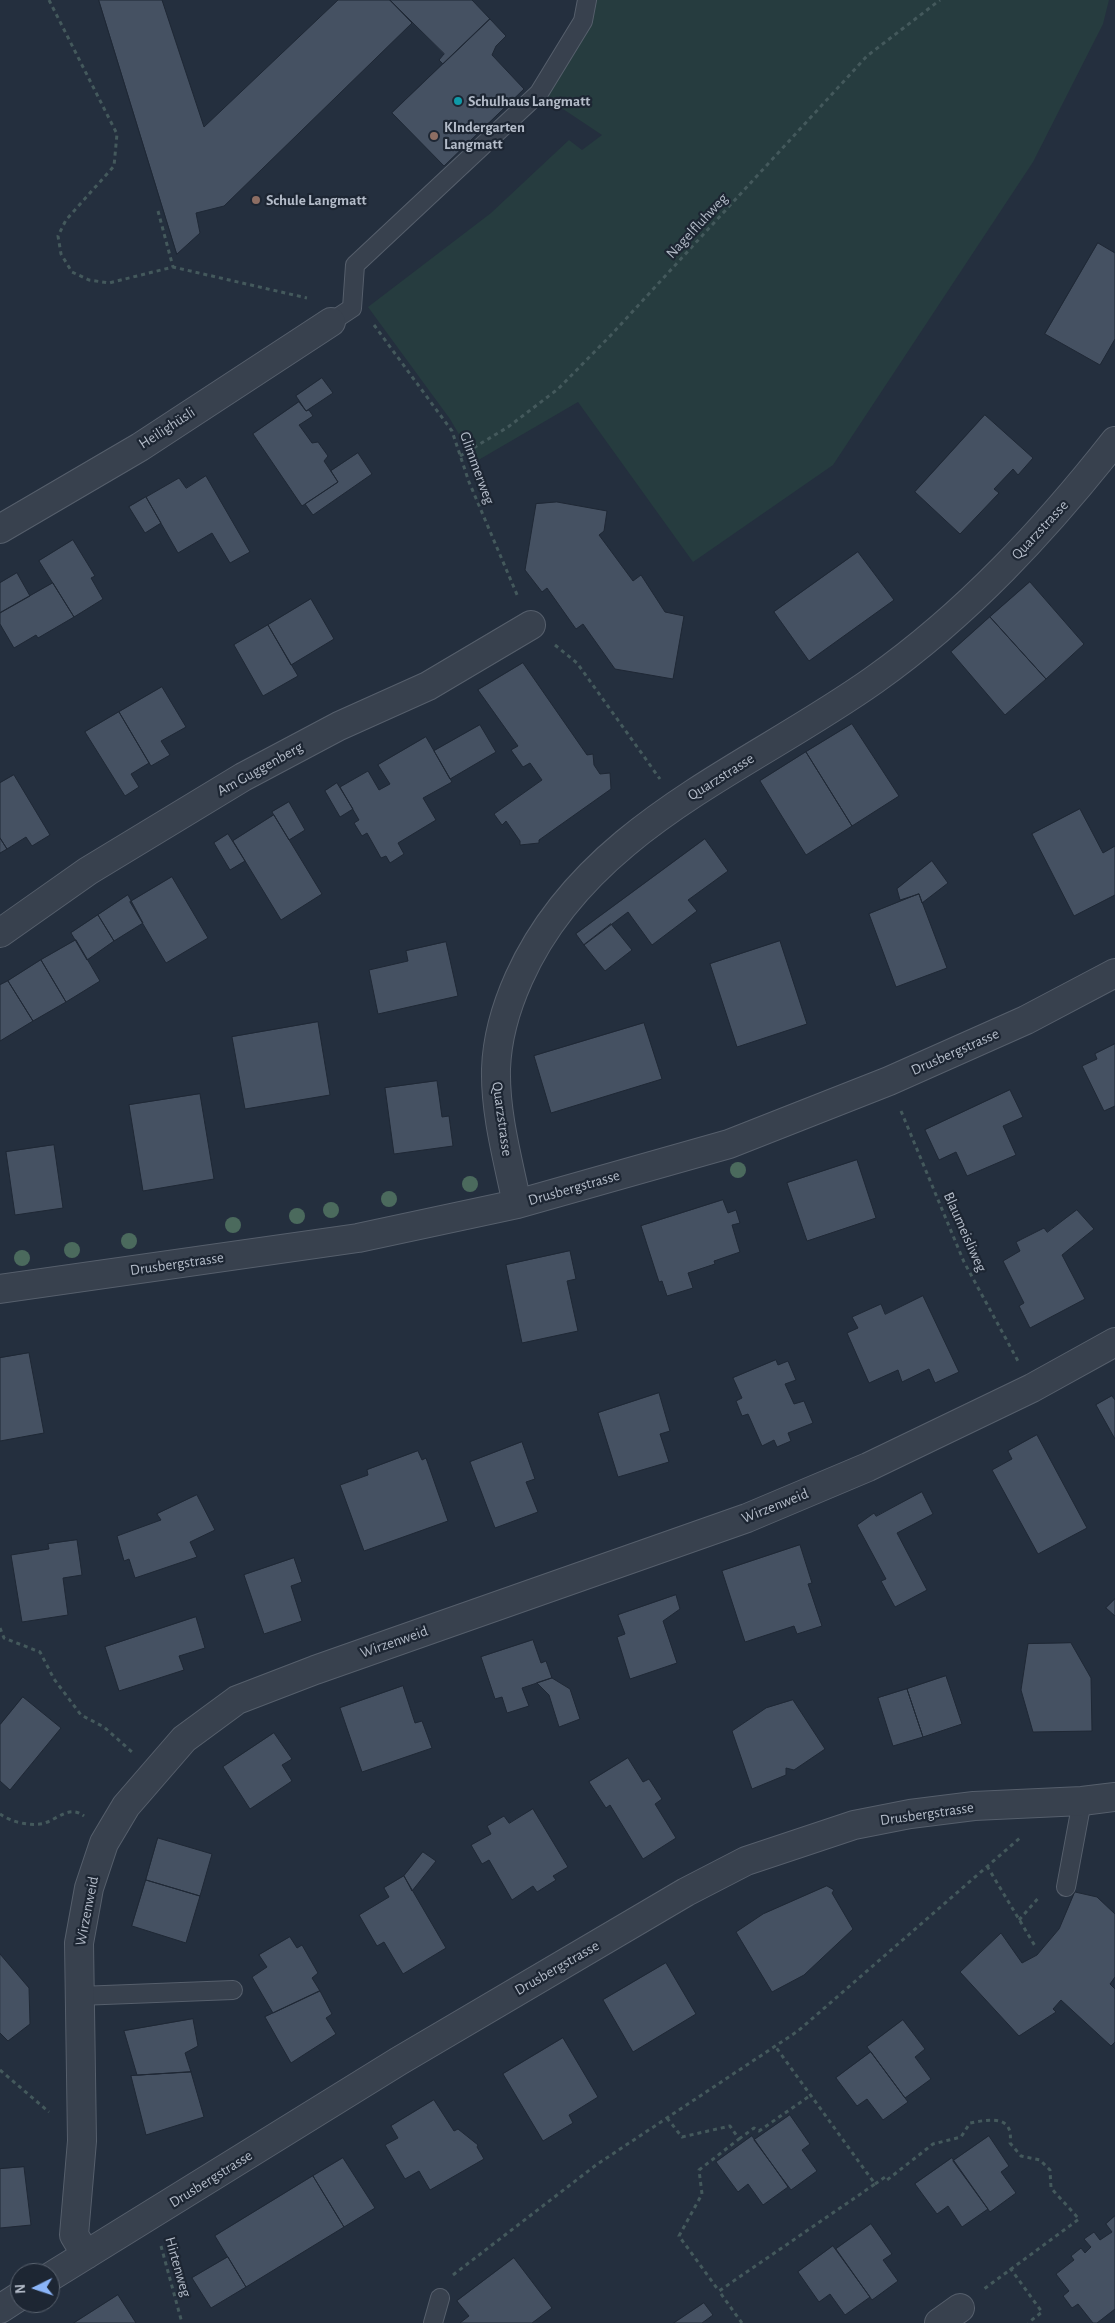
<!DOCTYPE html>
<meta charset="utf-8">
<style>
body{margin:0}
#map{position:relative;width:1115px;height:2323px;overflow:hidden;background:#242f3e;font-family:"Alegreya Sans",sans-serif}
canvas{display:block}
.north{position:absolute;left:10px;top:2263px;width:50px;height:50px;box-sizing:border-box;background:#1d2633;border:1px solid #59626f;border-radius:50%;rotate:266deg;font-size:14px;font-weight:700;line-height:20px;text-align:center;color:#b4bcc9}
.north::after{content:'';display:block;margin:auto;width:18px;height:22px;background:#8ab4f8;clip-path:polygon(50% 0,100% 100%,50% 72%,0 100%)}
</style>
<div id="map">
<canvas width="1115" height="2323"></canvas>
<div class="north">N</div>
</div>
<script>
const g = document.querySelector('canvas').getContext('2d');
g.lineJoin = 'round';
function fillPath(path, color) { g.fillStyle = color; g.fill(path, 'evenodd'); }
function trace(path, color, width, dash) { g.strokeStyle = color; g.lineWidth = width; g.lineCap = dash ? 'butt' : 'round'; g.setLineDash(dash || []); g.stroke(path); }
function label(font, color, halo, rows, align = 'center') {
  g.font = font + ' "Alegreya Sans",sans-serif'; g.lineWidth = 4.5; g.setLineDash([]); g.textBaseline = 'middle'; g.strokeStyle = halo; g.fillStyle = color; for (const [text, x, y, turn = 0] of rows) {
    g.save(); g.translate(x, y); g.rotate((+turn || 0) * Math.PI / 180); g.textAlign = isNaN(turn) ? turn : align; if (halo) g.strokeText(text, 0, 0); g.fillText(text, 0, 0); g.restore();
  }
}
fillPath(new Path2D(`
 M587,0h522l-6,24 -70,138 -200,303 -140,97 -115,-160 -103,60 -25,-43 -82,-112 123,-94 78,-73 13,10 20,-15 -63,-42z`), '#263c3f');
const building = new Path2D(`
 M99,0h63l42,127 134,-127h52l22,23 -188,183 -28,7 4,20 -23,21z
 M390,0h82l18,19 -47,45 -4,-4 5,-6z
 M490,19l16,17 -10,10 -4,9 32,34 -80,77 -52,-53z
 M1098,243l17,10v86l-15,26 -55,-31z
 M322,378l11,15 -27,18 -10,-15z
 M299,402l7,9 3,-1 4,6 -14,9 13,18 6,-1 10,14 -4,5 14,21 -36,24 -49,-72z
 M985,415l48,43 -15,17 -5,-6 -19,20 5,4 -39,41 -45,-42z
 M358,453l14,21 -59,41 -8,-11 33,-22 -7,-11z
 M206,476l44,76 -20,11 -18,-30 -34,20 -32,-56 33,-19 7,10z
 M146,497l15,26 -16,10 -16,-26z
 M557,502l50,9 -3,20 -5,4 34,46 8,-6 24,37 19,4 -11,63 -58,-10 -32,-45 -7,5 -29,-41 -5,4 -17,-22 11,-66z
 M73,540l22,36 -4,2 12,21 -29,18 -35,-56z
 M858,552l36,48 -85,61 -35,-49z
 M17,573l13,23 -30,17v-30z
 M1030,582l54,62 -38,35 -56,-62z
 M53,583l21,34 -36,21 -2,-3 -22,13 -14,-24v-11z
 M311,599l23,40 -43,26 -23,-40z
 M990,617l56,62 -41,36 -54,-63z
 M268,625l30,51 -35,20 -29,-51z
 M523,663l64,92 6,-1 1,11 6,9 10,-1 1,16 -72,51v3l-19,2v-4l-14,-20 -4,4 -8,-11 48,-34 -12,-17 -7,4 -12,-17 7,-4 -40,-56z
 M162,687l24,40 -25,14 9,14 -19,11 -32,-54z
 M119,712l30,51 -18,11 8,13 -14,9 -40,-64z
 M852,724l47,72 -47,30 -46,-74z
 M480,725l16,27 -46,27 -16,-28z
 M426,737l26,45 -29,16 13,22 -38,23 6,11 -14,9 -4,-7 -5,2 -14,-25 -5,3 -8,-13 5,-3 -19,-33 28,-16 11,19 11,-6 -12,-19z
 M806,752l46,74 -46,29 -46,-74z
 M14,775l36,60 -18,11 -6,-9 -19,12 -7,-11v-55z
 M337,783l16,26 -13,8 -15,-26z
 M289,802l16,28 -16,10 -17,-28z
 M1080,809l23,44 12,-7v49l-41,21 -42,-82z
 M274,815l48,79 -41,26 -48,-79z
 M228,834l17,27 -15,9 -16,-27z
 M0,838l7,11 -7,4z
 M705,839l23,32 -40,29 9,11 -45,34 -24,-33 -44,33 -8,-11z
 M932,861l16,22 -26,20 -3,-9 -19,6 -3,-11z
 M172,877l36,61 -42,25 -36,-61z
 M919,894l28,74 -51,19 -27,-73z
 M128,895l15,28 -29,18 -16,-26z
 M98,915l16,26 -27,19 -16,-27z
 M611,924l21,26 -27,21 -21,-26z
 M76,940l24,41 -34,21 -25,-42z
 M780,941l27,83 -70,23 -27,-83z
 M446,942l12,54 -80,18 -9,-44 39,-9 -2,-10z
 M41,960l25,42 -33,19 -25,-40z
 M8,981l25,40 -33,20v-56z
 M318,1022l12,73 -85,14 -13,-72z
 M644,1023l18,56 -111,34 -17,-57z
 M1115,1044v62l-11,5 -22,-45 15,-7 -2,-5z
 M437,1081l5,36 7,-1 4,30 -59,8 -9,-66z
 M1010,1090l13,27 -20,9 13,29 -49,21 -11,-24 -17,8 -14,-30z
 M200,1094l14,85 -71,12 -14,-86z
 M54,1145l9,63 -48,7 -9,-63z
 M857,1160l19,58 -69,23 -20,-58z
 M723,1200l5,13 8,-3 4,13 -8,2 8,27 -26,9 1,3 -27,9 5,15 -26,8 -5,-15 -3,1 -18,-56z
 M1077,1210l17,19 -32,26 23,44 -55,29 -11,-22 5,-3 -21,-42 17,-10 -4,-9 28,-14 3,4z
 M570,1251l6,28 -9,2 11,50 -56,12 -16,-78z
 M923,1296l36,76 -24,11 -6,-14 -27,13 -4,-12 -29,13 -22,-50 11,-5 -6,-11 29,-13 4,10z
 M29,1353l15,80 -44,8v-83z
 M776,1360l2,5 10,-4 8,19 -11,4 9,20 10,-3 9,22 -25,10 3,8 -14,6 -3,-7 -12,6 -14,-32 -6,2 -6,-15 6,-3 -9,-20z
 M659,1393l11,38 -10,3 9,28 -51,15 -20,-64z
 M1112,1396l3,4v39l-19,-34z
 M1037,1435l50,93 -49,26 -46,-84 20,-11 -4,-8z
 M522,1442l13,37 -9,3 12,30 -43,16 -25,-66z
 M418,1451l4,9 4,-2 22,63 -84,30 -24,-66 28,-10 -1,-5z
 M922,1492l11,22 -36,19 30,57 -32,17 -14,-26 5,-2 -29,-54 17,-12 2,3z
 M197,1495l18,35 -25,12 7,15 -62,21 -6,-19 -5,2 -7,-25 44,-16 -4,-6z
 M77,1540l5,35 -19,3 5,37 -46,7 -11,-67 38,-6 -1,-5z
 M800,1545l12,38 -4,1 14,42 -25,8 -3,-8 -49,16 -23,-71z
 M294,1558l8,24 -11,4 11,35 -38,13 -20,-59z
 M676,1595l4,14 -17,12 14,42 -47,16 -13,-42 8,-3 -7,-19z
 M1115,1599v17l-9,-8z
 M196,1617l9,31 -26,8 5,14 -65,21 -14,-44z
 M533,1640l8,23 5,-2 6,17 -30,10 7,18 -22,7 -5,-16 -7,2 -14,-42z
 M1071,1643l20,35 1,53 -59,1 -12,-42 7,-46z
 M946,1676l16,48 -39,13 -16,-48z
 M552,1678l18,11 10,30 -21,8 -10,-32 -12,-12z
 M403,1686l12,37 7,-2 10,27 -70,24 -22,-64z
 M907,1689l16,48 -30,9 -15,-48z
 M23,1697l38,31 -51,62 -10,-9v-56z
 M793,1700l32,49 -31,21 -8,-2v7l-34,14 -20,-58 34,-23z
 M274,1733l18,26 -10,6 10,16 -42,28 -27,-42z
 M628,1758l15,24 6,-3 13,20 -7,5 21,34 -33,21 -33,-54 -4,3 -17,-26z
 M533,1809l35,58 -15,9 3,4 -19,12 -4,-6 -21,14 -23,-40 -7,4 -11,-19 20,-11 -4,-8 17,-10 5,7z
 M158,1838l54,16 -12,42 -54,-16z
 M423,1852l13,9 -24,30 -8,-15z
 M404,1876l42,72 -43,26 -19,-32 -7,4 -18,-31 30,-18 -5,-9z
 M146,1880l54,16 -14,47 -54,-17z
 M827,1886l7,4 -2,3 21,36 -49,46 -32,17 -36,-60 27,-18z
 M1075,1892l22,5 18,17v63l-5,7 5,5v53l-4,4 -50,-46 -8,9 3,3 -37,24 -59,-64 41,-39 21,30 15,-8 22,-26z
 M290,1937l7,11 5,-3 16,28 -6,5 8,13 -47,22 -21,-36 15,-10 -8,-12z
 M0,1954l29,34 1,36 -22,17 -8,-8z
 M666,1963l30,51 -63,38 -30,-52z
 M320,1991l12,23 -6,4 10,16 -45,29 -26,-46z
 M193,2019l5,27 -13,7 6,19 -54,3 -13,-44z
 M903,2020l22,29 -10,8 16,22 -26,19 -38,-51z
 M563,2038l35,59 -29,18 4,8 -30,18 -40,-67z
 M871,2052l37,50 -25,18 -16,-21 -10,7 -21,-28z
 M191,2072l13,45 -58,18 -15,-59z
 M434,2100l20,31 4,-2 20,16 -1,2 7,12 -54,31 -11,-19 -14,8 -20,-34 13,-7 -7,-12z
 M790,2115l20,29 -8,6 15,21 -26,19 -37,-50z
 M752,2136l36,51 -25,18 -15,-21 -10,8 -22,-30z
 M989,2136l20,30 -8,6 15,21 -26,19 -37,-51z
 M343,2158l32,50 -31,19 -31,-51z
 M952,2158l36,51 -26,18 -14,-21 -11,8 -22,-30z
 M24,2167l7,58 -31,3v-59z
 M313,2176l31,51 -98,60 -31,-51z
 M1115,2216v93l-18,14h-4l-15,-19 -6,4 -9,-12 6,-5 -13,-17 18,-14 -3,-4 10,-8 4,5 6,-6 -7,-8 10,-7 6,8 12,-8 -6,-8z
 M871,2224l21,30 -9,6 15,21 -26,19 -36,-51z
 M833,2246l37,51 -25,18 -15,-21 -11,8 -21,-30z
 M228,2257l18,30 -35,21 -19,-30z
 M514,2258l38,50 -20,15h-72l9,-7 -12,-15z
 M118,2295l18,28h-62z
 M704,2303l9,12 -11,8h-28z`);
fillPath(building, '#455162');
trace(building, '#1f2835', 1);
const service = new Path2D(`
 M331,322l21,-14 3,-43 184,-172 44,-72 4,-21
 M1066,1887l16,-86
 M79,1996l154,-6
 M433,2323l7,-25`);
const minor = new Path2D(`
 M0,529l140,-82 191,-125
 M0,933l88,-62 155,-94 96,-51 89,-40 103,-61
 M517,1204c-9,-44 -22,-90 -21,-135 1,-31 10,-62 23,-91 67,-150 228,-208 355,-298 93,-66 171,-150 241,-239
 M0,1289l358,-51 159,-34 212,-60 160,-63 137,-61 89,-47
 M86,2255l-12,-20 8,-94 -3,-198 10,-55 15,-45 22,-37 58,-67 53,-39 78,-30 432,-152 121,-51 164,-79 83,-46
 M50,2277l349,-216 287,-169 60,-31 108,-36 56,-11 64,-8 108,-5 33,-4
 M0,2309l20,-13
 M939,2323l21,-15`);
trace(service, '#565f6c', 20);
trace(minor, '#565f6c', 30);
trace(new Path2D(`
 M49,0l68,134 -3,32 -48,54 -8,16 3,18 11,18 17,8 20,3 64,-16 134,31
 M158,211l15,56
 M374,325l78,106 17,51 49,115
 M460,456l48,-29 50,-38 54,-55 255,-278 73,-56
 M555,645l22,18 83,116
 M901,1111l63,151 54,99
 M0,1628l4,10 36,14 14,27 27,36 23,12 28,25
 M0,1814c11,8 31,13 45,9 14,-5 25,-18 39,-7
 M987,1866l48,80
 M1019,1920l21,-24
 M0,2070l49,42
 M667,2118l15,19 48,-11 9,13 -40,31 3,24 -23,42 40,55
 M739,2139l15,-11 5,3 52,-36
 M875,2184l10,-7 2,3 46,-36 28,-7 9,-14c20,-4 44,-8 40,20l11,13 19,4 10,10 1,18 28,31 -95,70
 M161,2246l21,77
 M1010,2268l32,44 -14,11
 M453,2275l143,-110 202,-134 223,-194
 M742,2323l-23,-32 156,-107 -100,-138`), '#44595c', 3, [4, 4]);
trace(service, '#38414e', 18);
trace(minor, '#38414e', 28);
g.fillStyle = '#4b6a5d';
for (const [x, y] of [
 [738,1170],
 [470,1184],
 [389,1199],
 [331,1210],
 [297,1216],
 [233,1225],
 [129,1241],
 [72,1250],
 [22,1258]
]) { g.beginPath(); g.arc(x, y, 8, 0, 2 * Math.PI); g.fill(); }
for (const [x, y, r, color] of [
 [458,101,5,"#0f9aa8"],
 [434,136,5,"#8d6e63"],
 [256,200,5,"#8d6e63"]
]) { const dot = new Path2D(); dot.arc(x, y, r, 0, 2 * Math.PI); g.fillStyle = color; g.fill(dot); trace(dot, '#1d2633', 2); }
label('bold 15px', '#b4bcc9', '#1d2633', [
 ["Schulhaus Langmatt",468,101],
 ["KIndergarten",444,127],
 ["Langmatt",444,144],
 ["Schule Langmatt",266,200]
], 'left');
label('15px', '#b4bcc9', '#1d2633', [
 ["Nagelfluhweg",697,226,-47],
 ["Heilighüsli",167,428,-33],
 ["Glimmerweg",477,468,70],
 ["Quarzstrasse",1040,530,-47],
 ["Am Guggenberg",260,769,-29],
 ["Quarzstrasse",721,777,-32],
 ["Drusbergstrasse",955,1052,-24],
 ["Quarzstrasse",502,1119,82],
 ["Drusbergstrasse",574,1188,-16],
 ["Blaumeisliweg",965,1232,66],
 ["Drusbergstrasse",177,1264,-8],
 ["Wirzenweid",775,1506,-22],
 ["Wirzenweid",394,1642,-19],
 ["Drusbergstrasse",927,1814,-8],
 ["Wirzenweid",87,1911,-79],
 ["Drusbergstrasse",557,1968,-30],
 ["Drusbergstrasse",211,2179,-32],
 ["Hirtenweg",178,2267,74]
]);
</script>
